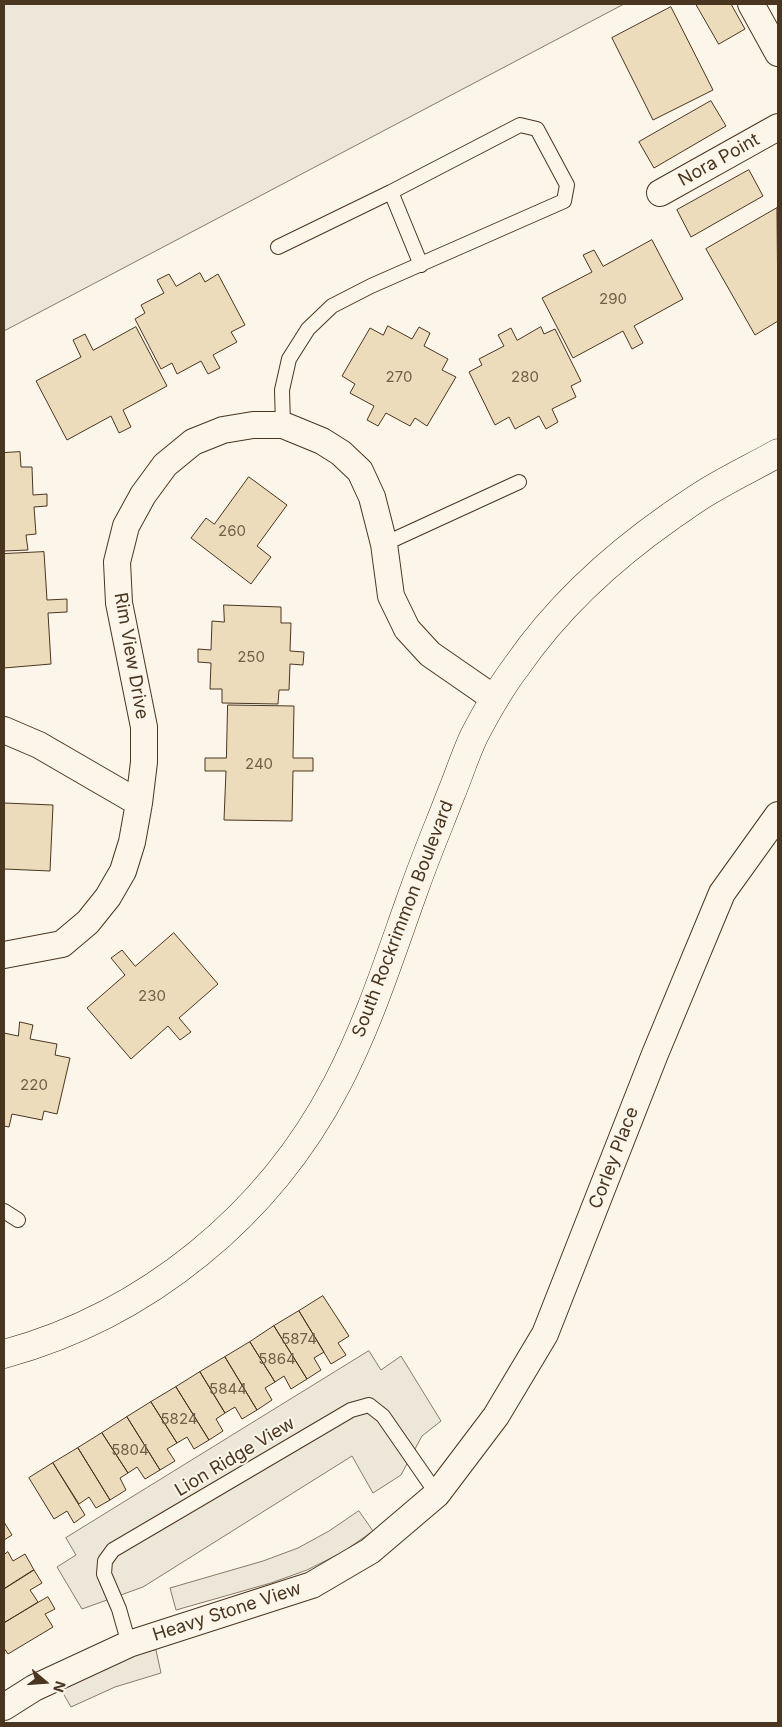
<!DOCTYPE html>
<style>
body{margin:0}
#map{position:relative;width:782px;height:1727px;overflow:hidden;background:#fbf6e9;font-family:Inter,sans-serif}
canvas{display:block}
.frame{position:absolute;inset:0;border:5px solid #4a3520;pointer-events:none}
.north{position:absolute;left:20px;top:1657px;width:50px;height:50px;-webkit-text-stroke:4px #fbf6e9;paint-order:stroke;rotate:108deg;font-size:14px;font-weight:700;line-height:20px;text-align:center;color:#4a3520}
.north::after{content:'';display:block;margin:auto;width:18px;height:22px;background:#4a3520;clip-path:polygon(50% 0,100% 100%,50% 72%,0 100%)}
</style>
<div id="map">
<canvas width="782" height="1727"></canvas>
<div class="frame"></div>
<div class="north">N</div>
</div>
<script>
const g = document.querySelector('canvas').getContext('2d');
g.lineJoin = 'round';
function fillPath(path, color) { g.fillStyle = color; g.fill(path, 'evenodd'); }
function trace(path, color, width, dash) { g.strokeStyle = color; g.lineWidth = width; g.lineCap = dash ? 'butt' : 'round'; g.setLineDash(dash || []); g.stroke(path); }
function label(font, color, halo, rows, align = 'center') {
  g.font = font + ' Inter,sans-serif'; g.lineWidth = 4; g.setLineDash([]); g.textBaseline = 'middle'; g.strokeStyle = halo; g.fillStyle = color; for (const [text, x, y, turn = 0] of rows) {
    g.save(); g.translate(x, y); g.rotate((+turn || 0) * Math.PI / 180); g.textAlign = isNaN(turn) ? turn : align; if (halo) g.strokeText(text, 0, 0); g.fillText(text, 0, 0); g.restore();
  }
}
const green = new Path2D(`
 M4,4h620l-620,327z`);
fillPath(green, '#ede6d9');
trace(green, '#887966', 1);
const parking = new Path2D(`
 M369,1351l12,19 20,-14 40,65 -19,15 -21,39 -28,18 -21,-37 -209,131 -61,22 -25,-42 19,-12 -10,-17z
 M359,1511l14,20 -30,21 -36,18 -36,13 -95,27 -6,-22 93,-27 35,-13 31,-17z
 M156,1650l5,23 -46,14 -44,20 -12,-21 71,-30z`);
fillPath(parking, '#ede7d9');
trace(parking, '#887966', 1);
const building = new Path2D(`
 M696,4h35l14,25 -26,15z
 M671,7l42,83 -60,30 -41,-82z
 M711,101l15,25 -72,42 -15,-26z
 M749,170l14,26 -72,41 -14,-27z
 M777,208l1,113 -23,14 -49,-86z
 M652,240l31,59 -49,27 9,17 -11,6 -9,-18 -50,27 -31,-60 50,-26 -9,-17 11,-5 9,16z
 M200,273l5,9 13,-8 27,51 -14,7 6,10 -24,13 7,13 -12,6 -7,-13 -24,13 -5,-11 -11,6 -26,-50 10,-6 -4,-8 23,-12 -7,-13 12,-6 7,12z
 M388,326l24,13 7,-12 11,6 -6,13 24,13 -6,11 14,7 -29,49 -12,-8 -5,8 -24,-13 -8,13 -11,-6 7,-14 -24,-13 5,-9 -13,-8 28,-48 13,7z
 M136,327l31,59 -44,24 8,17 -12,6 -8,-17 -44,24 -31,-59 45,-24 -8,-17 12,-6 8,16z
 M541,327l3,7 11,-5 26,52 -10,5 5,11 -24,12 6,13 -12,7 -7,-13 -24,13 -6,-12 -14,8 -26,-53 13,-7 -3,-6 25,-13 -6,-11 13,-7 6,12z
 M20,452l1,15h11l1,28 14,-1v12l-13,1 2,27 -10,1 2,15 -24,1v-98z
 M249,477l38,28 -30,41 14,11 -20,27 -60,-46 15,-20 8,6z
 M44,552l3,48 20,-1v13l-19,1 3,51 -47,4v-114z
 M224,605l57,2v16h10l-1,28 14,1 -1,13 -13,-1 -1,26h-10l-1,14 -56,-1v-14h-12l1,-26 -13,-1v-13l13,1 1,-29 12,1z
 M228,705l66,1 -1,52h20v13h-20l-1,50 -68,-1 2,-49h-21v-13h21z
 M4,803l49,2 -3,66 -46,-2z
 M174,933l44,51 -39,34 12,14 -11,8 -12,-14 -37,33 -44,-51 38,-33 -14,-17 11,-8 13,16z
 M20,1022l13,3 -3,14 27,5 -2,11 15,3 -13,56 -13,-3 -2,9 -30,-6 -3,13 -5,-1v-93l14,3z
 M323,1296l26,40 -11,7 8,12 -15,9 -32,-53z
 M299,1311l25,41 -10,6 7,12 -14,9 -33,-53z
 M274,1326l33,53 -16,10 -7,-13 -9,6 -25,-40z
 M250,1342l25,40 -10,6 7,12 -15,10 -32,-53z
 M225,1357l32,53 -15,9 -7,-12 -10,6 -25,-41z
 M200,1372l25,41 -9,6 7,12 -14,9 -33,-53z
 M176,1387l33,53 -15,9 -7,-12 -10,6 -26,-41z
 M151,1402l26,41 -10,6 8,12 -15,9 -33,-53z
 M127,1417l33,53 -15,9 -8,-12 -9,6 -26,-40z
 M102,1433l26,40 -8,5 6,12 -16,10 -32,-52z
 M78,1448l32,52 -14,8 -7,-11 -10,7 -26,-41z
 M53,1463l32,52 -11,8 -7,-12 -13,8 -25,-41z
 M4,1522l8,13 -8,5z
 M8,1552l5,9 12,-7 9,16 -30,19v-34z
 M34,1570l8,13 -12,7 8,12 -34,21v-34z
 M48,1597l7,12 -10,5 8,13 -45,27 -4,-6v-25z`);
fillPath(building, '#ecdcbc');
trace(building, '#4a3520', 1);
const lane = new Path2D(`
 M391,192l30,73
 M278,247l113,-55 129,-67 17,4 30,56 -3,16 -193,85 -39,20 -24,23 -19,30 -7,31 1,35
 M384,544l135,-62
 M4,1211l14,9
 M129,1644l-10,-35 -15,-35 1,-13 8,-11 238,-140 18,-5 14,11 54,78`);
const street = new Path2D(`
 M751,4l27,49
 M660,193l118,-66
 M4,730l35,15 100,58
 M4,955l58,-11 26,-22 20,-25 15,-26 9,-29 7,-39 5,-41v-35l-25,-124 -2,-41 9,-36 17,-31 22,-30 28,-23 30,-12 30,-5h30l39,16 19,12 19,18 12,26 12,47 7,52 16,33 23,25 65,45
 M4,1707l30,-19 95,-44 183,-59 58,-34 67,-57 59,-78 49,-82 110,-280 67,-161 56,-78`);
const secondary = new Path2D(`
 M4,1354c143,-39 265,-139 333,-270 33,-63 54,-131 78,-197 11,-31 24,-62 36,-93 8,-19 14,-39 23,-58 12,-23 26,-48 42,-69 42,-61 95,-109 155,-151 12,-8 24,-17 36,-24 23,-14 48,-26 71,-39`);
trace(lane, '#4a3520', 16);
trace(street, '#4a3520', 28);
trace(secondary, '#4a3520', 29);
trace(lane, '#fbf6e9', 14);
trace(street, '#fbf6e9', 26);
trace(secondary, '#fbf6e9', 28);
label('15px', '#725f47', null, [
 ["290",613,299],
 ["270",399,377],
 ["280",525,377],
 ["260",232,531],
 ["250",251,657],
 ["240",259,764],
 ["230",152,996],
 ["220",34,1085],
 ["5874",299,1339],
 ["5864",277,1359],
 ["5844",228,1389],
 ["5824",179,1419],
 ["5804",130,1450]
]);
label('18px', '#4a3520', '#fbf6e9', [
 ["Nora Point",719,160,-29],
 ["Rim View Drive",131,656,80],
 ["South Rockrimmon Boulevard",403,919,-69],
 ["Corley Place",614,1158,-69],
 ["Lion Ridge View",235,1457,-31],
 ["Heavy Stone View",227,1612,-18]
]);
</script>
